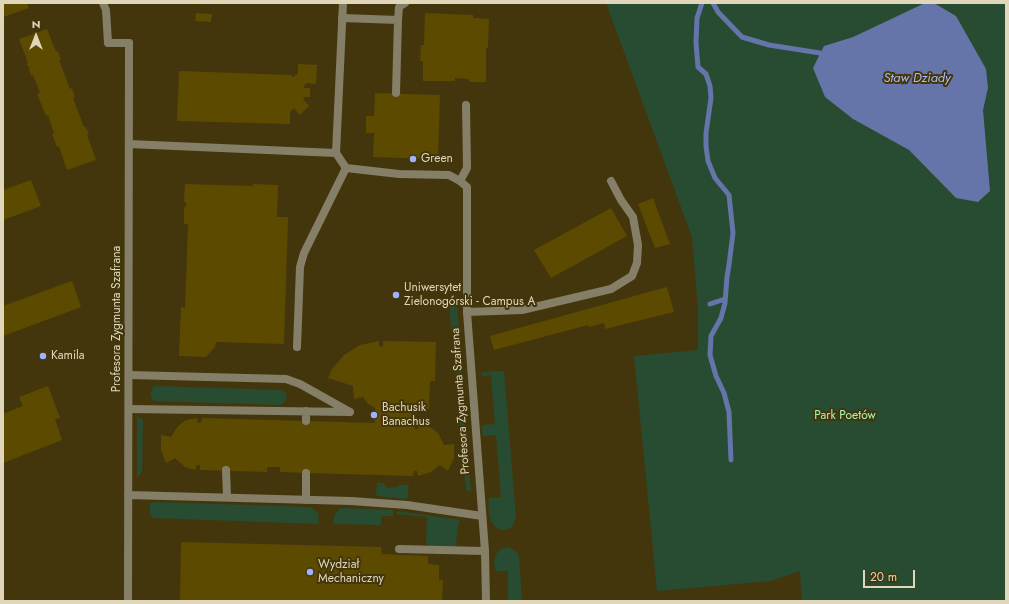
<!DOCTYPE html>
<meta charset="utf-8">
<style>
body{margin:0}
#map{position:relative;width:1009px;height:604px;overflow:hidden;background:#43360c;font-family:Jost,sans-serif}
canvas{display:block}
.frame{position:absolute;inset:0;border:4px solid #e0d7bb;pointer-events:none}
.north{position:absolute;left:16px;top:16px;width:40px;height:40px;-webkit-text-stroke:3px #43360c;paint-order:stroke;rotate:0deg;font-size:11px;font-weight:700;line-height:16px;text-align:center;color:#e0d7bb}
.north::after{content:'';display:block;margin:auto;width:14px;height:18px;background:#e0d7bb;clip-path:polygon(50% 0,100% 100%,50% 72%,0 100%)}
.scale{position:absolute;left:863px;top:570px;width:52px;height:18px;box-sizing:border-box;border:2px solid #e0d7bb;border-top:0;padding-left:5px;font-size:12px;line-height:14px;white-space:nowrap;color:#e0d7bb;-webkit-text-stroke:3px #43360c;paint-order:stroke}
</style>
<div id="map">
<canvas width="1009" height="604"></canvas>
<div class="frame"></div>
<div class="north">N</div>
<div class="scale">20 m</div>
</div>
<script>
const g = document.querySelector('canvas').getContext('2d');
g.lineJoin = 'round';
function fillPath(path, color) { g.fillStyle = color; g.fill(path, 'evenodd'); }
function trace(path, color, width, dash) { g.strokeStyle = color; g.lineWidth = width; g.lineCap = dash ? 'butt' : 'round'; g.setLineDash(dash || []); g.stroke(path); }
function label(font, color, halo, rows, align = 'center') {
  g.font = font + ' Jost,sans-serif'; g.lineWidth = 4; g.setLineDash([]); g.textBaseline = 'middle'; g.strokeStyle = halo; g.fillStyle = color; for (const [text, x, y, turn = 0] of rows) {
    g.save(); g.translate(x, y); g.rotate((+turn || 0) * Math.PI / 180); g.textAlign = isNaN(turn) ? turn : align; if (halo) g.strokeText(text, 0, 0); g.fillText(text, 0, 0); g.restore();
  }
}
fillPath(new Path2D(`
 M606,3h319l-72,34 -29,9 1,51 28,22 56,31 47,48 32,-110 -32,-72 -22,-13h72v598h-204l-2,-30 -29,10 -114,10 -23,-235 64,-6v-40l-6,-73z
 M457,305l9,112 -2,4 2,2 5,69 -5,-2 -16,-173v-11z
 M504,371l12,147 -4,9c-21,11 -25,-14 -23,-29l12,-1 -5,-62 -12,1 -2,-2v-7l2,-2 11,-1 -4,-49 -9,1v-4z
 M156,386l124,4 5,2 2,6 -4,5 -3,2 -126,-4c-4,-4 -4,-9 -1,-14z
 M137,416l6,4 -1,52 -5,6z
 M377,483h6l5,5 10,-1 1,-2h10l-2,14 -31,-3z
 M155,502l156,5 7,6 1,11 -166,-6 -3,-4v-11z
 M340,508l53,2v6h-12v9l-48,-1 1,-8z
 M397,511l63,9 -3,10 -1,17 -27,-1 -3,-3 1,-26 -30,-3z
 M508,547c5,2 8,4 11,9l3,45h-14v-30h-12c-4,-11 -1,-22 12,-24z`), '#284c32');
fillPath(new Path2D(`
 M925,3h9l22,13 30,53 2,19 -5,22 7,81 -12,11 -22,-4 -47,-48 -56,-31 -28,-22 -12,-29 11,-22 29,-9z`), '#6574a9');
trace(new Path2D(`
 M702,3l-5,15 -1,25 2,24 8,7 4,12 1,12 -5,35v13l2,15 7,17 14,17 4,38 -4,32 -2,12 -2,26 -4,15 -10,18 -1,19 6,21 8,17 5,19 2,48
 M713,3l5,9 24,25 27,8 51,8
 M710,304l15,-5`), '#6574a9', 5);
fillPath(new Path2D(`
 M3,3h24l2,5 -26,9z
 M196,13l16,1 -1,8 -16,-1z
 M425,13l48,2v3l16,1 -1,29h-2v34h-17v-3l-14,-1v3h-32v-20h-3l1,-16h3z
 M47,29l9,23 2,-1 3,8 -2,1 11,29 2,-1 3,9 -2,1 11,29h2l3,8h-2l9,25 -29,10 -8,-24 -2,1 -5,-13 2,-1 -6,-18 -2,1 -9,-22 3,-1 -7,-18 -2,1 -3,-11h-1l-1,-1 2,-1 -9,-24z
 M298,64l19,1 -1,19 -9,-1 -3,3v2h6v9h-6l-1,2 6,7 -9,9 -6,-7 -4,4v12l-113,-3 2,-50 113,4v2l3,-1 3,-3z
 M375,93l65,2 -2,64 -65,-2 1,-24h-8v-17h8z
 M31,180l10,26 -38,14v-30z
 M185,184l68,2v-2l25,1 -1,32h11l-4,127 -68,-2 -1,5 -9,10 -27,-1 2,-49 4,1 3,-84h-4v-17h2v-5h-2z
 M653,198l17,46 -15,4 -17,-44z
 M611,208l16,28 -76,42 -17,-28z
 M72,281l9,26 -78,29v-30z
 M667,287l7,25 -69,17 -1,-6 -15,4 -1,-2 -94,25 -4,-14 7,-2z
 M379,341v5l4,1v-6l53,1 -1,39h-5l-1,28h-14v20h3l1,-5 11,3 8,6 6,12 10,-1v14l-6,13 -8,-6 -9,7 -13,4 -1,-5h-3l-1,5 -107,-3 -26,-1v-5h-13v5l-67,-2v-5h-3l-2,5 -10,-3 -10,-9 -9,5 -5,-13v-15l10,2 7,-11 8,-6 11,-2 1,5h3l1,-5 173,5v-15l-7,-4 -5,-7 -9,2 -1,-13 -25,-8 4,-9 12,-14 16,-10z
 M48,386l12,32 -5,1 7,21 -59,23v-49l20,-8 -4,-9z
 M181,542l200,5 1,7 46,2v8l11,1v15h4l-1,21h-262z`), '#5d4a01');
trace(new Path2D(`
 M103,3l3,7 2,33h21
 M342,18l56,2 1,-13 6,-4
 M396,93l2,-73
 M460,181l7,-13 -1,-63
 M467,312l55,-2 89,-21 21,-13 5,-13 1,-18 -5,-28 -12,-17 -10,-19
 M297,347l3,-80 4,-14 42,-85
 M129,375l157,4 14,5 50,28
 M129,409l221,3
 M306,411v10
 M226,470l1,27
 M306,473v27
 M399,549l86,2`), '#867f68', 8);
trace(new Path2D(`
 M343,3l-7,150 10,15 53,6 50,1 11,6 7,6v125l18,239 1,50
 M129,144l207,9
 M128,495l223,6 56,4 75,11
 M128,601l1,-558`), '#867f68', 8);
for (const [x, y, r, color] of [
 [413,159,4,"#9eb3fd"],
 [396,295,4,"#9eb3fd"],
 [43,356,4,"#9eb3fd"],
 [374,415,4,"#9eb3fd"],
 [310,572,4,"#9eb3fd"]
]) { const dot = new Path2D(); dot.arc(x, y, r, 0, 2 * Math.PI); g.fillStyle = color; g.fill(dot); trace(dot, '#43360c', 1.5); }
label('12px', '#e0d7bb', '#43360c', [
 ["Green",421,159],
 ["Uniwersytet",404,288],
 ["Zielonogórski - Campus A",404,302],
 ["Kamila",51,356],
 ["Bachusik",382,408],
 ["Banachus",382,422],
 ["Wydział",318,565],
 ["Mechaniczny",318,579]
], 'left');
label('12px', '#e0d7bb', '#43360c', [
 ["Profesora Zygmunta Szafrana",117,319,-90],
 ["Profesora Zygmunta Szafrana",461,401,-94]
]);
label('12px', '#a5f6ba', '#43360c', [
 ["Park Poetów",845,416]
]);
label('italic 13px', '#aabcfb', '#43360c', [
 ["Staw Dziady",917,79]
]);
</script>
